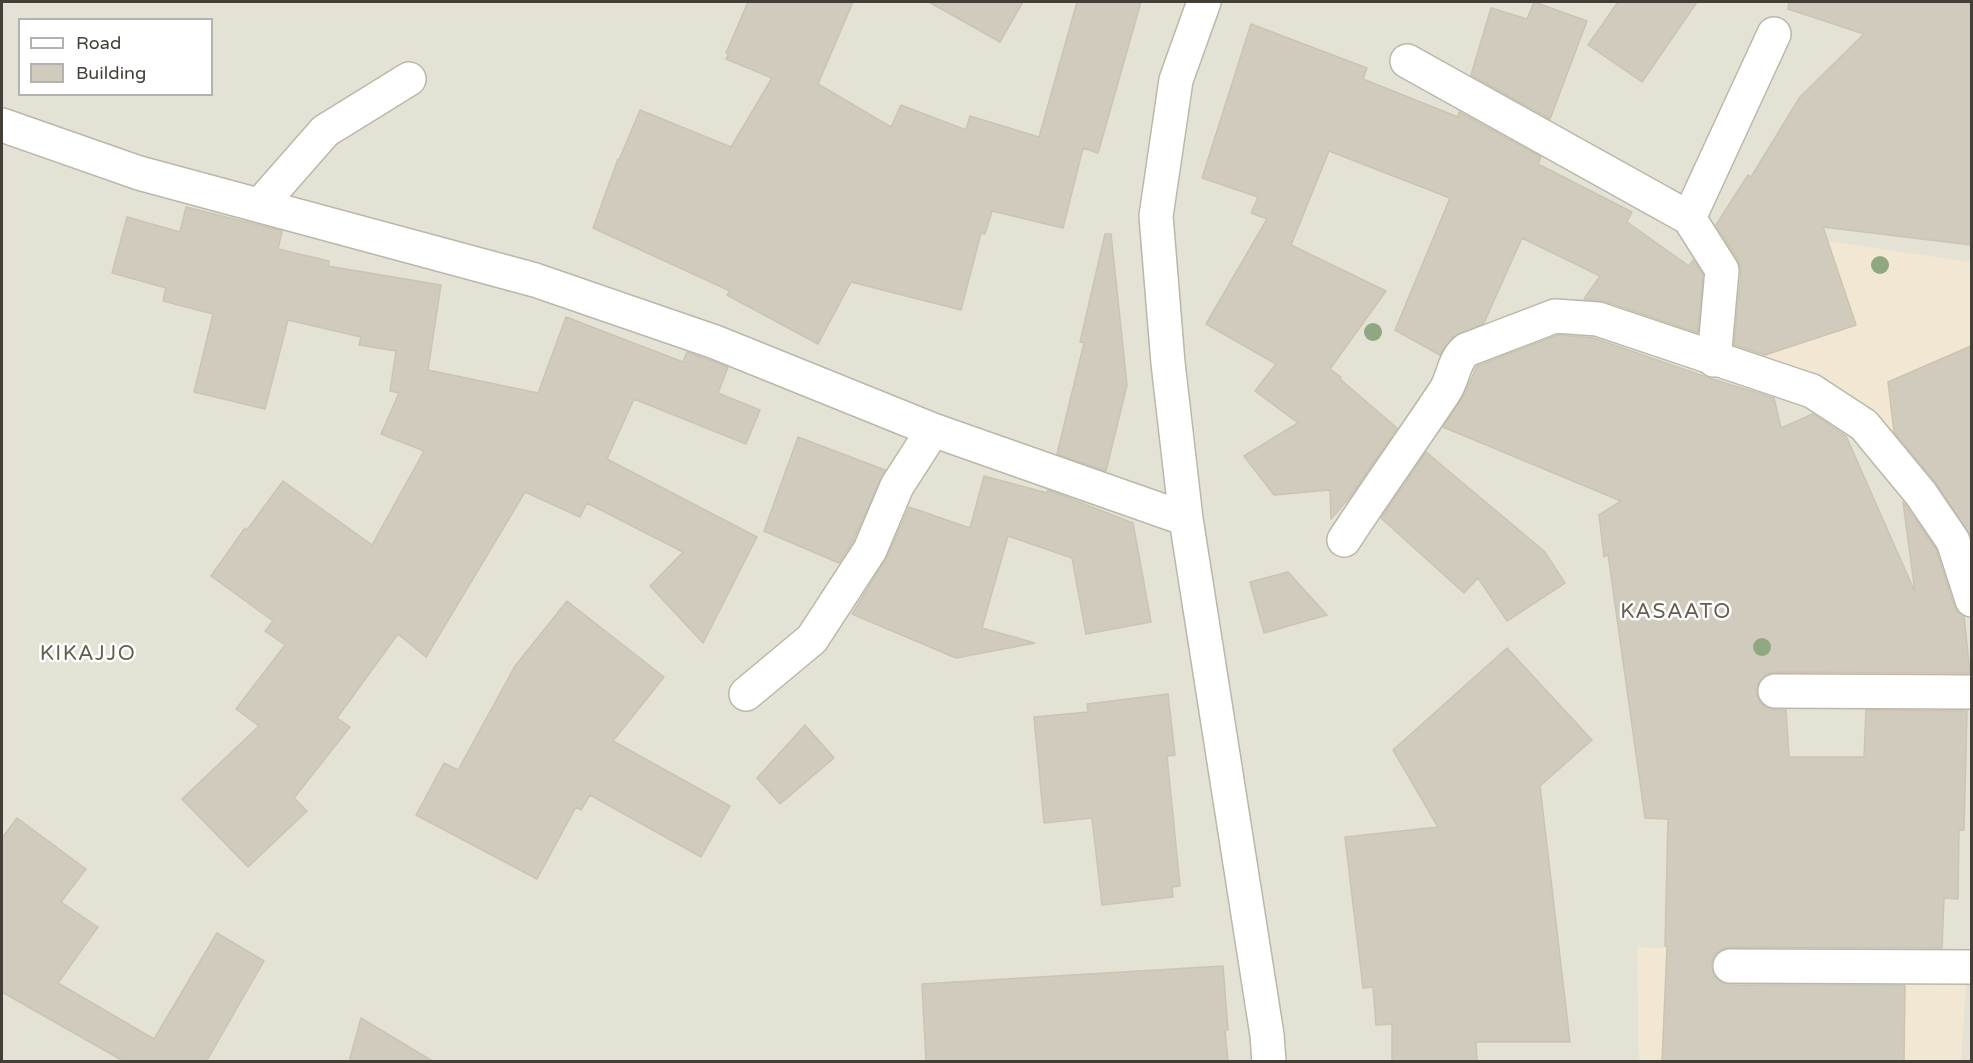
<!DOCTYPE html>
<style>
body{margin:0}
#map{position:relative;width:1973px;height:1063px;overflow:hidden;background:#f1efe6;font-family:"Varela Round",sans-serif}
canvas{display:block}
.frame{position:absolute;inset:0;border:3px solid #433f36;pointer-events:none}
.legend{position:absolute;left:18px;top:18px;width:195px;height:78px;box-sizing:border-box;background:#fff;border:2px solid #b4b2af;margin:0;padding:8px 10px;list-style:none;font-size:18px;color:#433f36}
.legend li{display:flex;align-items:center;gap:12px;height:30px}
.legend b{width:30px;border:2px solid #b4b2af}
</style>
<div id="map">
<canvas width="1973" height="1063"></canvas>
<div class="frame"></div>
<ul class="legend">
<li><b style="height:8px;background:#fff"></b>Road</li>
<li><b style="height:16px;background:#d1cbbd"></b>Building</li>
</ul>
</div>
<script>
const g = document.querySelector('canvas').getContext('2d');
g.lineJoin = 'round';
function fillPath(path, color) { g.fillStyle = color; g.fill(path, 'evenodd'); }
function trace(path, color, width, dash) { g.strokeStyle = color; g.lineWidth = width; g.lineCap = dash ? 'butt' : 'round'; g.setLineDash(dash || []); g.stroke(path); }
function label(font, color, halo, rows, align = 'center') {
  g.font = font + ' "Varela Round",sans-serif'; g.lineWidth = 5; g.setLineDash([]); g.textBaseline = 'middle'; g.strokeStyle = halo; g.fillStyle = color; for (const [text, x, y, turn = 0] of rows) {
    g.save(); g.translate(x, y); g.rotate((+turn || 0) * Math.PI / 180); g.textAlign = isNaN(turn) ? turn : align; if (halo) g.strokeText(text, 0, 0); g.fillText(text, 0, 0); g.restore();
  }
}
fillPath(new Path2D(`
 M2,2h1969v1059l-1969,1zM20,20h192v74h-192z`), '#e4e1d5');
fillPath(new Path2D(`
 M1828,241l143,21v321l-78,-142 -73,-68 -104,-19 15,-81z
 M1637,947l331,10 -7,104h-322z`), '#f1e7d3');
const building = new Path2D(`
 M748,2h105l-35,82 73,43 10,-22 65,25 4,-14 69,21 38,-135h64l-43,151 -15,-5 -20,80 -71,-17 -7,23 -4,-1 -20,77 -110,-28 -33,62 -91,-49 3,-4 -137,-63 25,-69 1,1 21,-50 91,37 41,-69 -46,-19 3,-5 -3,-1z
 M929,2h94l-23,40z
 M1534,2l53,19 -37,98 -79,-44 20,-67 36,11z
 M1618,2h79l-55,80 -54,-37z
 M1789,2h182v243l-148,-18 33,98 -91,30 -31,-10 7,-74 -3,-11 -22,-35 32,-50 3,2 49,-80 64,-63 -76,-25z
 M1251,24l116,44 -4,11 95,38 1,-5 82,45 -3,7 94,48 -5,10 62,44 4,-6 10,15 -5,58 -94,-32 -20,-2 16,-23 -78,-38 -38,85 -31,14 -13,18 -45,-25 55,-132 -121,-47 -38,94 95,46 -56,78 11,8 -1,2 57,49 -47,69 -19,22 -1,-29 -56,5 -30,-39 54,-33 -43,-32 21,-27 -70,-40 61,-105 -16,-6 7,-16 -56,-19z
 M186,207l96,24 -4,18 51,12 -1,5 113,19 -13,85 110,23 28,-76 117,45 4,-10 41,15 -10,26 42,17 -14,34 -112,-45 -27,60 150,78 -54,106 -53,-57 33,-34 -96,-49 -7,14 -55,-25 -99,165 -28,-23 -61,84 13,9 -56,71 13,13 -59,56 -66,-68 77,-73 -23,-17 49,-64 -20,-14 8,-10 -62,-45 34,-48 2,2 36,-49 89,64 52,-94 -43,-17 18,-41 -9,-2 6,-40 -37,-6 2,-8 -73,-17 -23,89 -71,-17 19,-78 -50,-13 3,-13 -54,-15 15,-56 53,15z
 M1105,234h6l16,151 -21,86 -49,-17 27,-111 -4,-1z
 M1558,335l36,3 118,41 62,19 7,30 32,-14 33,22 69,156 -12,-90 33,47 18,57 5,7 5,3 6,57 -195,-1 -9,2 -7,7 -3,10 3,10 6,6 10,3h11l3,47h75l2,-47 101,1 -3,119h-5l-1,69 -14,-1 -2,50 -212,-1 -10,3 -6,6 -3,9 3,11 7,6 9,3h175l-1,77h-242l5,-116h-2l3,-127 -23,-1 -37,-264 -4,3 -5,-42 22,-14 -178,-74 21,-32 13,-29z
 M1971,346v191l-35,-54 -42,-51 -6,-50z
 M798,437l87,33 -32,71 -14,22 -75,-32z
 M1426,452l118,99 21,32 -58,38 -29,-43 -14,15 -83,-75z
 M984,476l63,17 1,-3 85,33 18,99 -65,12 -14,-76 -64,-22 -26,92 53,15 -79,15 -104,-44 35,-57 22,-50 61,21z
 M1288,572l39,43 -63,18 -14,-51z
 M567,601l97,76 -51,64 117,65 -29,51 -111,-62 -9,15 -5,-3 -39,72 -121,-64 28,-52 14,7 57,-104z
 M1507,648l85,92 -52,46 30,256h-94l1,20h-85v-38l-16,1 -3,-38 -10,1 -18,-151 93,-10 -45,-77z
 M1168,694l7,61 -8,1 13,130 -8,1 1,10 -71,8 -10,-87 -48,5 -10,-106 54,-5 -1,-8z
 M805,725l29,33 -54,46 -23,-26z
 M17,818l69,51 -25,33 37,25 -40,56 96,56 63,-106 47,28 -58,101h-81l-123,-70v-154z
 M1223,966l5,64h-3l3,32h-302l-4,-78z
 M361,1018l73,44h-85z`);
fillPath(building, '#d1cbbd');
trace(building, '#cbc4b1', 1.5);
const minor = new Path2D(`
 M1204,2l-28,78 -20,136 12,147 18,156 81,516 2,27
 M1407,61l282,157
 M2,125l137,48 396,107 180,62 218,88 253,89
 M260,205l65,-74 84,-52
 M1714,360l8,-90 -33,-52 85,-184
 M1344,540c33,-51 68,-99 101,-149 9,-14 8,-30 21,-41l89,-34 43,3 214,72 52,34 57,69 32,47 19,59
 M1775,691l197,1
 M746,694l66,-55 58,-89 27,-64 36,-56
 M1730,966l242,1`);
trace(minor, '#bbb7aa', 36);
trace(minor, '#fff', 33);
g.fillStyle = '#90a882';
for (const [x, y] of [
 [1880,265],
 [1373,332],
 [1762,647]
]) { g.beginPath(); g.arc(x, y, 9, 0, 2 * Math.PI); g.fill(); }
g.letterSpacing = '1.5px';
label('21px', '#645e4f', '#fff', [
 ["KASAATO",1676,612],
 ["KIKAJJO",88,654]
]);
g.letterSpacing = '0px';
</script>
